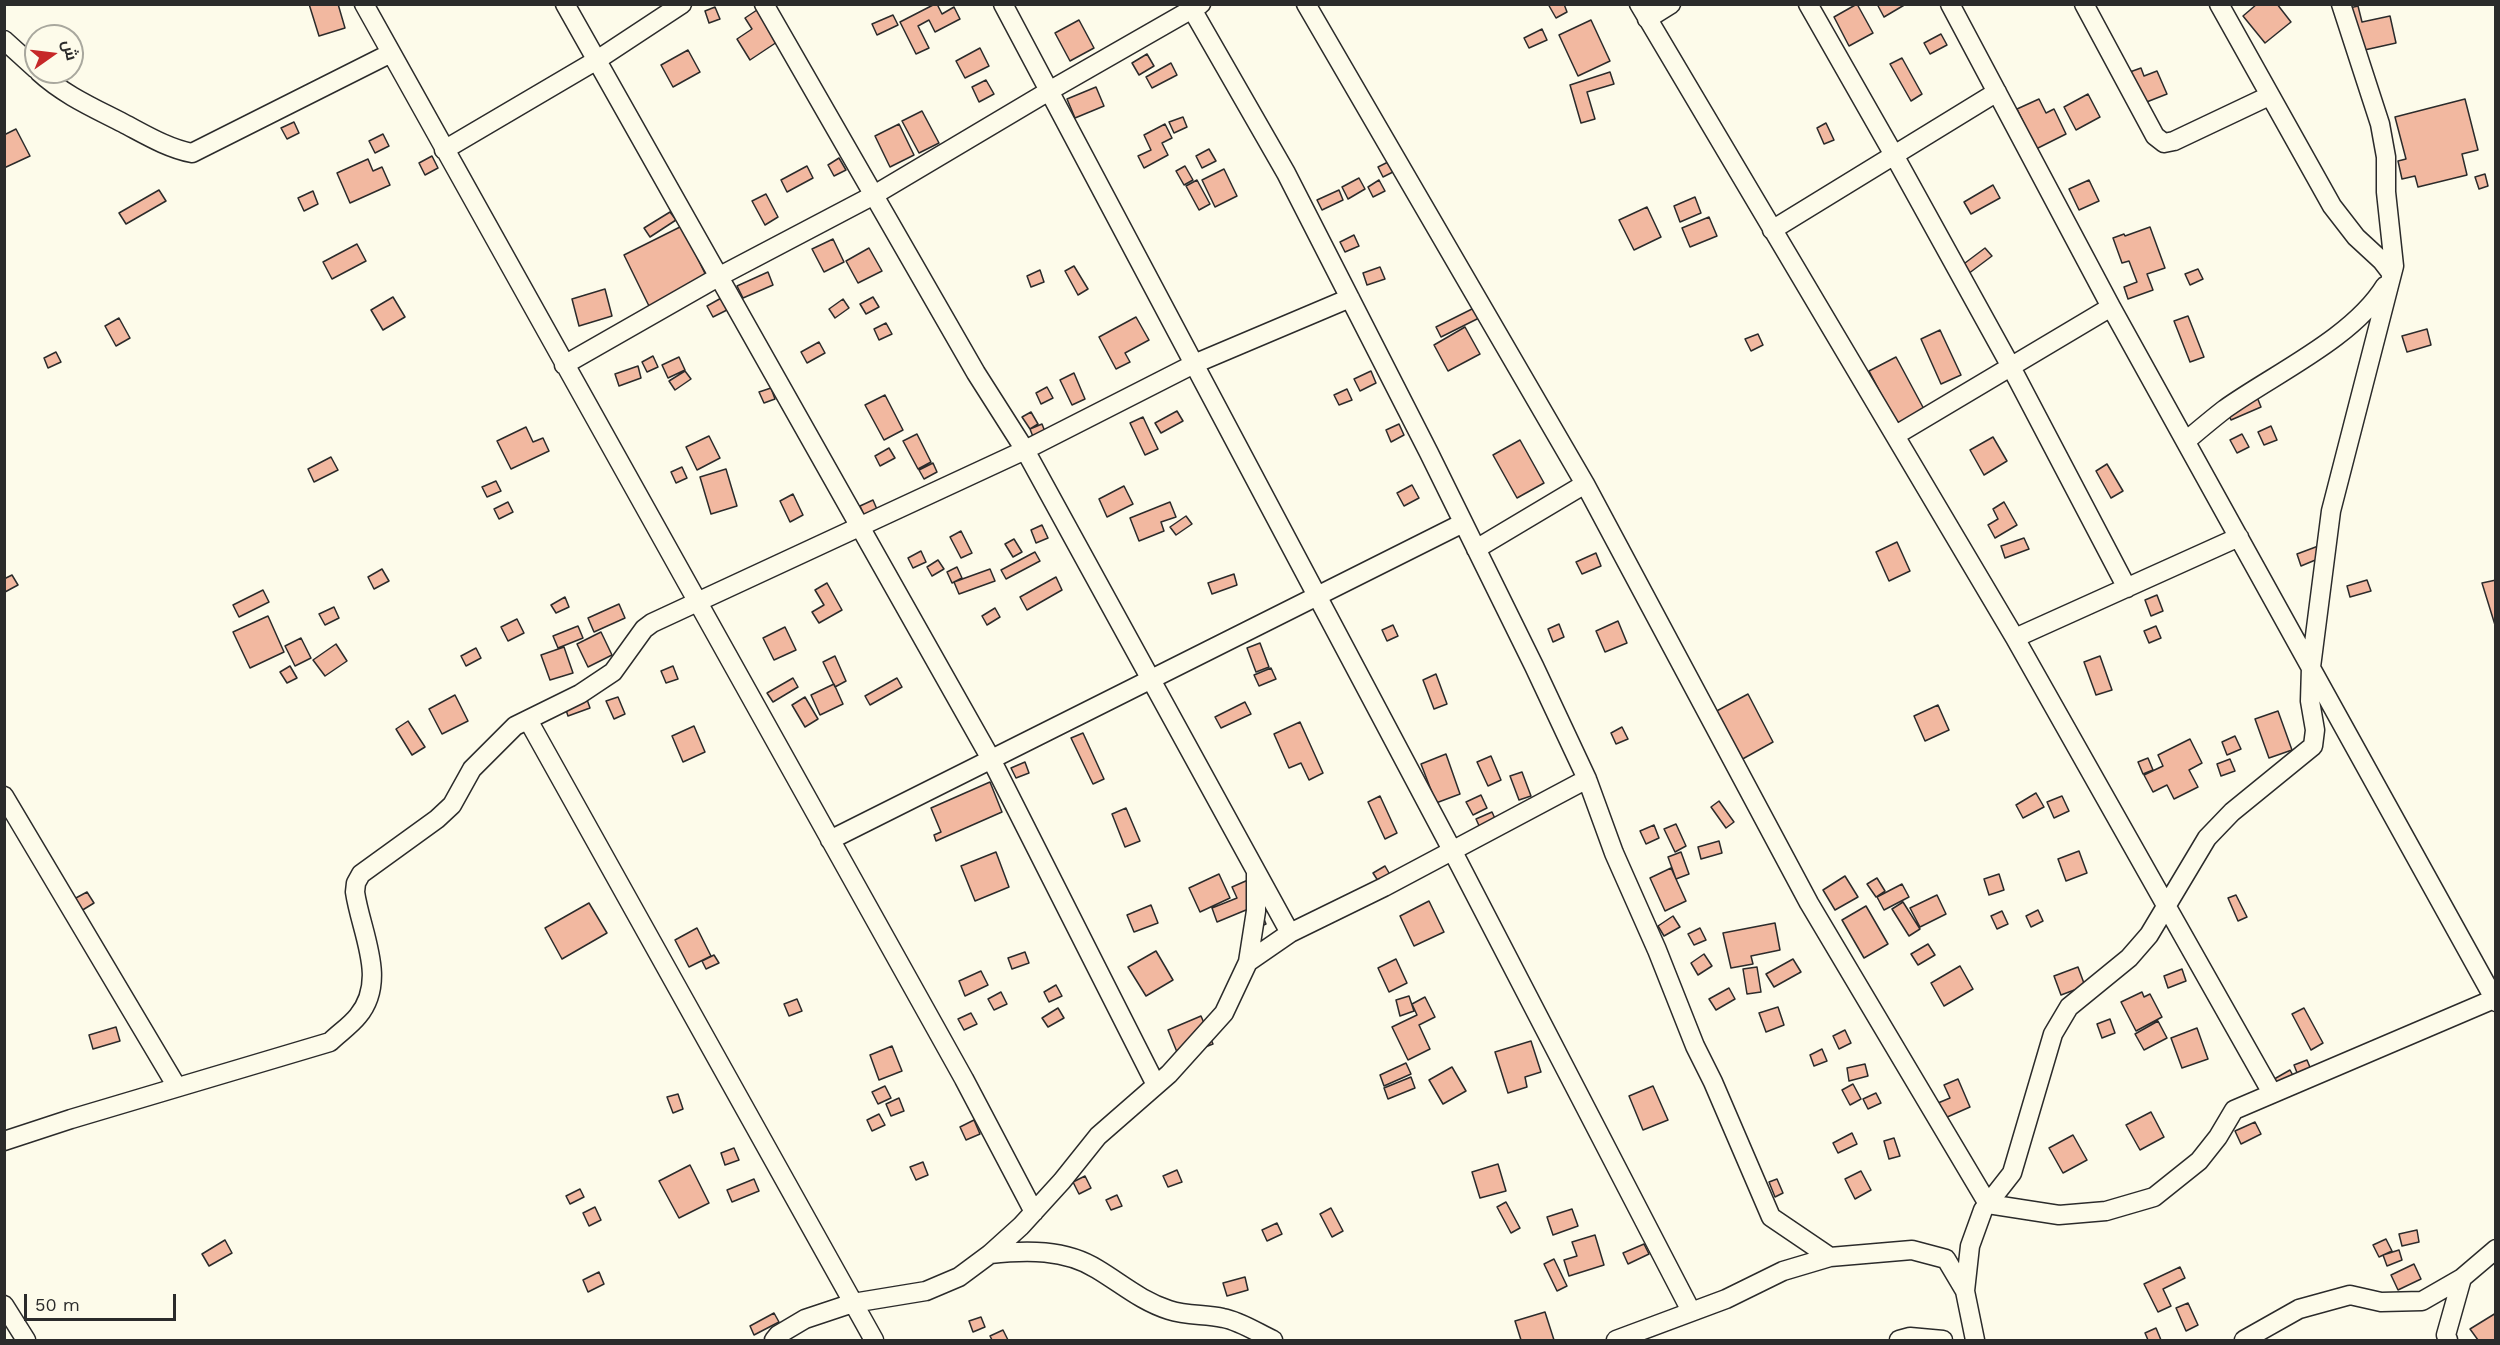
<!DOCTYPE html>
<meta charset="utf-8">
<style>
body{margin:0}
#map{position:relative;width:2500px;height:1345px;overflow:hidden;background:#fdfbea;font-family:"Work Sans",Cairo,sans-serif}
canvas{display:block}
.frame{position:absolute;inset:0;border:6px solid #2b2b2b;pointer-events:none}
.north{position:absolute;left:24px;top:24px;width:60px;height:60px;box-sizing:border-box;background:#fdfbea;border:2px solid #a9a89e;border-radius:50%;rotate:76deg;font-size:16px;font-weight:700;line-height:24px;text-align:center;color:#2b2b2b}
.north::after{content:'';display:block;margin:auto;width:21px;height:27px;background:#c62828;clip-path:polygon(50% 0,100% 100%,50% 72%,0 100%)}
.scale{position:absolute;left:24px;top:1294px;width:152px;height:27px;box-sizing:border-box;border:3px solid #2b2b2b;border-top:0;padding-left:8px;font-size:18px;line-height:21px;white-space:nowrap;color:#2b2b2b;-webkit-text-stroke:4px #fdfbea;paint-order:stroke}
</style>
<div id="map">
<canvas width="2500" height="1345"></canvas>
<div class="frame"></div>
<div class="north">ش</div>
<div class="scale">50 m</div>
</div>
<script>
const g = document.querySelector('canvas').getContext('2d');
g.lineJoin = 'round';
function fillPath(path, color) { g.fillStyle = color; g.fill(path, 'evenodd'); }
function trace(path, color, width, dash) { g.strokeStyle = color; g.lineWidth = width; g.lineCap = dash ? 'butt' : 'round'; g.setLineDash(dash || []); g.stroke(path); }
const building = new Path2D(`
 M309,4h29l7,24 -26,8z
 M935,4h2l5,10 12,-7 6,12 -25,13 -6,-12 -11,6 11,22 -13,6 -16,-32z
 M1548,4h16l3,8 -11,6z
 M1857,4l16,29 -24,13 -15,-29z
 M1877,4h29l-22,13z
 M2257,4h20l14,18 -26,21 -22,-27z
 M2358,6l4,16 28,-6 6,27 -45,10 -10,-43z
 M715,7l5,12 -11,4 -4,-12z
 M760,8l20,32 -30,20 -13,-21 15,-10 -7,-11z
 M893,15l5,10 -21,10 -5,-11z
 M1079,20l15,28 -24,13 -15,-28z
 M1591,20l19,41 -32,15 -19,-41z
 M1542,29l5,11 -18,8 -5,-10z
 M1941,34l6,11 -17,9 -6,-11z
 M980,48l9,18 -24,12 -9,-17z
 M688,50l12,22 -27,15 -12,-22z
 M1147,54l7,12 -15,9 -7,-12z
 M1902,58l20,36 -11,7 -21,-37z
 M1171,63l6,12 -25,13 -6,-11z
 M2141,68l3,8 13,-5 10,23 -28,11 -12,-32z
 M1610,72l4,12 -27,8 8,27 -14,4 -11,-38z
 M986,80l8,14 -15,8 -7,-15z
 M1096,87l8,19 -29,12 -8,-19z
 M2088,94l12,23 -24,13 -12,-23z
 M2039,99l7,14 8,-4 12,25 -30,15 -19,-40z
 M2465,99l13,51 -16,4 5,21 -49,12 -3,-11 -13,3 -4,-18 8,-2 -11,-42z
 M922,111l17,32 -20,10 -17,-32z
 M1183,117l4,10 -13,6 -5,-11z
 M294,122l5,11 -12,6 -6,-11z
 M1826,123l8,17 -10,4 -7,-16z
 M899,124l15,31 -24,12 -15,-31z
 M1165,124l7,14 -10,5 6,12 -24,13 -6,-12 13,-6 -7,-15z
 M16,129l14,27 -26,12v-33z
 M383,134l6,12 -14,7 -6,-12z
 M1209,149l7,12 -14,7 -6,-12z
 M432,156l6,12 -13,7 -6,-12z
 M839,158l7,12 -12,6 -6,-11z
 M368,159l5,12 9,-4 8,18 -40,18 -13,-30z
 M1390,161l5,10 -12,6 -5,-10z
 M807,166l6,12 -26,14 -6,-12z
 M1185,166l8,14 -9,5 -8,-14z
 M1224,169l13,27 -22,11 -13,-27z
 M2485,174l3,12 -9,3 -4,-12z
 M1359,178l6,11 -17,10 -6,-12z
 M1197,180l13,24 -11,6 -13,-24z
 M1379,180l6,11 -12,6 -5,-10z
 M2089,180l10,21 -20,9 -10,-21z
 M1993,185l7,13 -29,16 -7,-12z
 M159,190l7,11 -40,23 -7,-11z
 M1339,190l4,10 -21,10 -5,-10z
 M313,191l5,13 -14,7 -6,-13z
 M766,194l12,23 -13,8 -13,-24z
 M1695,197l6,16 -21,9 -6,-16z
 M1647,207l14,30 -27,13 -15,-30z
 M670,212l6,8 -26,17 -6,-9z
 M1709,217l8,19 -27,11 -8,-19z
 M682,226l30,62 -63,18 -25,-51z
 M2150,227l15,41 -18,6 6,16 -25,9 -4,-12 13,-5 -8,-21 -7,2 -9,-25 11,-4 1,2z
 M1354,235l5,11 -14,6 -5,-10z
 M833,239l11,23 -20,10 -12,-23z
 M357,244l9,17 -34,18 -9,-17z
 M869,248l13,23 -24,12 -12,-22z
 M1985,248l7,8 -24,18 -7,-8z
 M1074,266l14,23 -10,6 -13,-24z
 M1380,267l5,12 -18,6 -4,-12z
 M2198,269l5,10 -13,6 -5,-11z
 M1040,270l4,12 -13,5 -4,-11z
 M768,272l5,13 -30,13 -6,-12z
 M605,289l7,27 -33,10 -7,-27z
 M393,297l12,20 -22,13 -12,-20z
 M723,297l6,12 -16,8 -6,-11z
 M873,297l6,10 -13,7 -6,-10z
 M843,299l6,9 -14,10 -6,-9z
 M1474,308l5,10 -38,19 -5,-10z
 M2188,316l16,41 -14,5 -16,-41z
 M1136,317l13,23 -24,13 5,9 -14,7 -17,-32z
 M119,318l11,20 -14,8 -11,-20z
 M886,323l6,11 -13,6 -5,-11z
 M1465,327l15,27 -32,17 -14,-26z
 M2427,329l4,16 -24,7 -5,-16z
 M1940,330l21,45 -20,9 -20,-45z
 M1758,334l5,11 -12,6 -6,-12z
 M819,342l6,11 -18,10 -6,-11z
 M56,352l5,10 -13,6 -4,-10z
 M653,356l5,11 -11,5 -5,-10z
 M679,357l6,13 -17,8 -6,-13z
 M1896,357l29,54 -27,15 -29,-55z
 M638,366l3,12 -22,8 -4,-12z
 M685,371l6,8 -16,11 -6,-9z
 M1371,371l5,12 -16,8 -6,-12z
 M1074,373l11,26 -13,6 -12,-25z
 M1047,387l6,11 -12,6 -5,-11z
 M771,388l4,11 -11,4 -5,-11z
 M1347,389l5,11 -13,5 -5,-10z
 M2255,392l6,15 -30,13 -6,-15z
 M885,395l18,35 -19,10 -19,-35z
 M1177,411l6,10 -22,12 -6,-10z
 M1031,412l7,12 -8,5 -8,-12z
 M1143,417l15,32 -13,6 -15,-32z
 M1042,424l5,13 -12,5 -5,-13z
 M1399,424l5,11 -13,7 -5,-12z
 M2271,426l6,14 -13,5 -6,-13z
 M526,427l7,15 10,-4 6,13 -38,18 -14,-28z
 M917,434l14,28 -13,7 -15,-28z
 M2242,434l7,13 -12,6 -7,-13z
 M709,436l11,22 -23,12 -11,-23z
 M1993,437l14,24 -23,14 -14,-25z
 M1520,440l24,43 -27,15 -24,-43z
 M889,448l6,10 -15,8 -5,-10z
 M331,457l7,13 -24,12 -6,-13z
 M933,463l4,9 -13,7 -5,-9z
 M2107,464l16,27 -12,7 -15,-27z
 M682,467l5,11 -11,5 -5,-11z
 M726,469l11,37 -26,8 -11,-37z
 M496,481l5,10 -14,6 -5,-10z
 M1412,485l7,13 -15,8 -7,-13z
 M1124,486l9,18 -26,13 -8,-18z
 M793,494l10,21 -13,7 -10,-21z
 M873,500l6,14 -13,6 -6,-14z
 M508,502l5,10 -14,7 -5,-10z
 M1170,502l6,15 -15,5 3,9 -25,10 -9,-23z
 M2004,502l13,23 -22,13 -7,-13 10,-6 -5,-10z
 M1186,516l6,8 -16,11 -6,-8z
 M1042,525l6,13 -12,5 -5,-13z
 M961,531l11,22 -11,5 -11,-21z
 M2024,538l5,11 -24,9 -4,-12z
 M1014,539l8,13 -9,5 -8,-13z
 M1897,542l13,29 -21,10 -13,-29z
 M2321,545l4,11 -24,10 -4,-12z
 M921,551l5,11 -13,6 -5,-10z
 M1035,552l5,9 -34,18 -5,-9z
 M1596,553l5,13 -19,8 -6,-12z
 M938,560l6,9 -12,7 -5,-9z
 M957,567l5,11 -10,5 -5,-11z
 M382,569l7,12 -15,8 -6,-12z
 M990,569l5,12 -36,13 -5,-12z
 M1234,574l3,11 -25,9 -4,-11z
 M12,575l6,10 -13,7 -1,-13z
 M1056,577l6,13 -35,20 -7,-13z
 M2367,580l4,11 -21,6 -3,-11z
 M2496,580v45h-1l-13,-42z
 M827,583l15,27 -23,13 -7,-11 12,-7 -9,-15z
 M263,590l6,12 -30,15 -6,-12z
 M2157,595l6,16 -12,5 -6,-16z
 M565,597l4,10 -13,6 -5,-8z
 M619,604l6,14 -31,14 -6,-14z
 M334,607l5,11 -14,7 -6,-11z
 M995,608l5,9 -13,8 -5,-9z
 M268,616l16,36 -34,16 -17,-36z
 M517,619l7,14 -16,8 -7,-14z
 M1618,621l9,22 -22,9 -9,-21z
 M1559,624l5,13 -11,5 -5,-13z
 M1393,625l5,11 -11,5 -5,-11z
 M578,626l5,12 -25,10 -5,-12z
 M2156,626l5,12 -12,5 -5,-12z
 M785,627l11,23 -22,10 -11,-22z
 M601,632l11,23 -24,12 -11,-23z
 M301,638l10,20 -16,8 -10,-20z
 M1260,643l9,24 -13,5 -9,-24z
 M336,644l11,17 -22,15 -12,-16z
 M564,647l9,26 -23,7 -9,-25z
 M476,648l5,10 -15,8 -5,-10z
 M835,656l11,25 -11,6 -12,-25z
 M2100,656l12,34 -16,5 -12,-33z
 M290,666l7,12 -10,5 -7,-11z
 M673,666l5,13 -12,4 -5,-12z
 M1271,668l5,11 -17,7 -5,-11z
 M1436,674l11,30 -13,5 -11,-29z
 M793,678l5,9 -25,15 -6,-9z
 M897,678l5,9 -32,18 -5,-9z
 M834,684l9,20 -23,11 -9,-20z
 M583,688l7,20 -22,8 -7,-21z
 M1748,694l25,48 -34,19 -26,-48z
 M455,695l13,26 -26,13 -13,-25z
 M618,697l7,17 -11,5 -8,-18z
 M805,697l13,22 -13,8 -13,-22z
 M1245,702l6,12 -30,14 -6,-11z
 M1938,705l11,25 -24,11 -11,-25z
 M2278,711l14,39 -23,8 -14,-39z
 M408,721l17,26 -13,8 -16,-26z
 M1300,722l23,51 -14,7 -8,-17 -12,5 -15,-34z
 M694,726l11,26 -22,10 -11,-26z
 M1622,727l6,12 -12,5 -5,-11z
 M1083,733l21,46 -11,5 -22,-46z
 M2235,736l6,13 -14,6 -5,-13z
 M2190,739l12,24 -13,7 9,17 -24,12 -7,-14 -14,7 -9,-17 19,-9 -5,-11z
 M1446,754l14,40 -24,9 -15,-39z
 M1491,756l10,24 -13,6 -11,-24z
 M2148,758l5,12 -10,4 -5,-12z
 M2230,759l5,12 -14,5 -4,-12z
 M1025,762l4,11 -13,5 -5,-10z
 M1522,772l9,24 -12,4 -9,-24z
 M990,782l12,30 -66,29 -2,-6 7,-3 -10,-24z
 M2036,793l8,14 -21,11 -7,-13z
 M1481,795l6,13 -14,7 -7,-13z
 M1380,796l17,37 -12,6 -17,-37z
 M2062,796l7,15 -15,7 -7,-16z
 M1719,801l15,21 -8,6 -15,-21z
 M1126,808l14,33 -15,6 -13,-33z
 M1492,812l5,11 -16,7 -5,-11z
 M1676,824l10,22 -11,6 -11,-23z
 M1654,825l5,13 -13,6 -6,-13z
 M1719,841l3,12 -21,6 -3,-12z
 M2079,851l8,22 -21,8 -8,-22z
 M996,852l13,35 -34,14 -14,-35z
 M1681,852l8,22 -13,5 -8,-22z
 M1385,866l8,14 -11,7 -9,-14z
 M1671,868l15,33 -21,10 -15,-33z
 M1219,874l11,24 -30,14 -11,-24z
 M1999,874l5,16 -15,5 -5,-16z
 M1845,876l13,21 -23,13 -12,-20z
 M1877,878l8,13 -9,6 -9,-13z
 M1248,880l18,44 -12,5 -8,-19 -29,12 -5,-14 25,-10 -5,-11z
 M1902,884l7,13 -25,13 -7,-13z
 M87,892l7,11 -13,8 -7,-12z
 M1937,895l9,19 -26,13 -10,-19z
 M2236,895l11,22 -9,4 -10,-23z
 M1429,901l15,31 -30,14 -14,-30z
 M1903,902l17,27 -11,7 -17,-27z
 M589,903l18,30 -45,26 -17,-31z
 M1151,905l7,18 -24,9 -7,-17z
 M1866,906l22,38 -24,14 -22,-38z
 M2038,910l5,11 -12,6 -5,-11z
 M2002,911l6,13 -11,5 -6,-13z
 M1673,916l7,11 -16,9 -6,-10z
 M1775,923l5,27 -29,6 2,8 -22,4 -8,-35z
 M697,928l14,28 -22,11 -14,-27z
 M1700,928l6,12 -12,5 -6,-11z
 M1928,944l7,11 -17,10 -7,-11z
 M1156,951l17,29 -27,16 -18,-29z
 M1025,952l4,11 -17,6 -4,-11z
 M1704,954l8,12 -14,9 -7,-12z
 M714,955l5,8 -13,6 -4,-8z
 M1396,959l11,24 -18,9 -11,-24z
 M1793,959l8,13 -27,15 -8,-13z
 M1960,966l13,23 -29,17 -13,-23z
 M1757,967l4,25 -14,2 -4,-25z
 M2078,967l7,19 -24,9 -7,-19z
 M2182,969l4,12 -18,7 -4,-12z
 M981,971l7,14 -23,11 -6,-15z
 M1056,985l6,11 -13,6 -5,-10z
 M1729,988l6,11 -19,11 -7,-11z
 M1001,992l6,12 -13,6 -6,-11z
 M2142,992l2,5 6,-3 12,23 -26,14 -15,-29z
 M1409,996l5,15 -14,5 -4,-16z
 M1425,997l10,20 -16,8 11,24 -22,11 -16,-33 25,-12 -5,-11z
 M797,999l5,12 -13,5 -5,-12z
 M1778,1007l6,18 -18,7 -7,-19z
 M1058,1008l6,10 -16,9 -6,-9z
 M2304,1008l19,35 -12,7 -19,-36z
 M971,1013l6,11 -13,6 -6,-11z
 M1201,1016l12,28 -34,13 -11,-27z
 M2110,1019l5,14 -13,5 -5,-14z
 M2158,1021l9,17 -23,12 -9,-16z
 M116,1027l4,14 -27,8 -4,-14z
 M2197,1028l11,31 -26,9 -11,-30z
 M1845,1030l6,13 -12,6 -6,-13z
 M1531,1041l10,31 -16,5 2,10 -19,6 -13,-41z
 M892,1046l10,25 -23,9 -9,-25z
 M1822,1049l5,12 -13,5 -4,-11z
 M2307,1060l7,17 -13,6 -7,-18z
 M1406,1063l5,11 -27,12 -4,-11z
 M1865,1064l3,12 -19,5 -2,-13z
 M1452,1067l14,24 -23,13 -14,-24z
 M2290,1070l7,13 -35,3z
 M1411,1077l4,11 -27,11 -4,-11z
 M1958,1079l12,28 -25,11 -7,-15 12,-5 -6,-13z
 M1853,1084l8,15 -11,6 -8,-15z
 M885,1086l6,12 -13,6 -6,-12z
 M1653,1086l15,34 -25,10 -14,-34z
 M1876,1093l5,10 -13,6 -5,-10z
 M678,1094l5,15 -10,4 -6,-16z
 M899,1098l5,13 -13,5 -5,-12z
 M2151,1112l13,25 -24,13 -14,-25z
 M879,1114l6,11 -13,6 -5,-11z
 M974,1120l6,14 -14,6 -6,-13z
 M2255,1122l6,12 -20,10 -6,-13z
 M1852,1133l5,11 -19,9 -5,-10z
 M2073,1135l14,25 -24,13 -14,-25z
 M1894,1138l6,18 -11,3 -5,-18z
 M734,1148l5,12 -14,5 -4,-12z
 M923,1162l5,13 -12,5 -6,-13z
 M1498,1164l8,27 -26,7 -8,-26z
 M690,1165l19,38 -30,15 -20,-37z
 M1177,1170l5,12 -14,5 -5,-11z
 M1861,1171l10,19 -16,9 -10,-20z
 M1085,1176l6,12 -12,6 -6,-12z
 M754,1179l5,12 -27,11 -5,-12z
 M1777,1179l6,14 -8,4 -6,-15z
 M580,1189l4,8 -14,7 -4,-8z
 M1117,1195l5,11 -11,4 -5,-10z
 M1506,1202l14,26 -9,5 -14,-26z
 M595,1207l6,13 -12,6 -6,-13z
 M1331,1208l12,23 -11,6 -12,-23z
 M1572,1209l6,17 -25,9 -6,-18z
 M1277,1223l5,11 -15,7 -5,-11z
 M2417,1230l2,12 -17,4 -3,-12z
 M1595,1235l9,30 -35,11 -5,-16 13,-4 -5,-14z
 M2386,1239l6,12 -13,6 -6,-12z
 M225,1240l7,13 -23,13 -7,-12z
 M1644,1244l5,10 -21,10 -5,-11z
 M2399,1250l3,10 -15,6 -4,-11z
 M1554,1259l13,27 -10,5 -13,-27z
 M2414,1264l7,15 -23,11 -7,-15z
 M2180,1267l5,11 -22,11 8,17 -13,6 -14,-28z
 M599,1272l5,12 -16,8 -5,-12z
 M1245,1277l3,13 -21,6 -4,-13z
 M2188,1303l10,22 -12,6 -10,-23z
 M1545,1312l9,28h-33l-6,-19z
 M774,1313l5,9 -25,13 -4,-9z
 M2496,1313v27h-18l-8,-11z
 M981,1317l4,10 -12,5 -4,-11z
 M2156,1328l5,12h-13l-3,-7z
 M1003,1330l5,10h-16l-2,-4z`);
fillPath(building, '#f2b8a0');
trace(building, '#2b2b2b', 1.5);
const minor = new Path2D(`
 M364,4l600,1075 70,133
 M565,4l426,755 165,326
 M764,4l212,369 49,77 265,483
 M1003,4l449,846 239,461
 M1189,4l97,169 143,280 105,213 53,113 27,74 43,97 38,96 18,36 58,135 59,40
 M1306,4l279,480 224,419 179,301 71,11 47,-4 48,-14 45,-36 19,-24 16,-27 260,-111
 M1639,4l376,634 257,455
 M1808,4l86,151 116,210 117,223
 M1950,4l161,303 385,695
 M2084,4l71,132 9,7 10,-2 95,-45
 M2219,4l113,202 24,31 26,24 10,13
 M1647,19l24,-15
 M4,40l32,29
 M39,72c25,23 55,36 84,51 23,12 44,25 69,30l199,-100
 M444,150l153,-90 85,-56
 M1772,230l225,-138
 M564,365l156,-89 154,-81 175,-104 152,-87
 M1896,435l215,-128
 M2186,441c13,-11 26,-22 39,-32 49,-35 128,-71 160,-123
 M1476,549l109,-65
 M2015,638l224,-101
 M528,720l346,620
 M4,796l173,291
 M830,840l633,-317
 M1248,962l42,-29 94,-46 203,-108
 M4,1141l67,-22 259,-77c9,-9 20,-16 28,-26 30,-36 3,-83 -3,-124l1,-9 5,-9 76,-55 15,-14 20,-36 43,-43 65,-32 33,-22 31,-43 8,-6 373,-173 169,-86 156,-66
 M990,1254c36,-4 75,-5 107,15 25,15 44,32 72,41 18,6 36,4 54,8 17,3 35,15 50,22
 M4,1305l22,35
 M774,1340l4,-5 27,-16 48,-16 73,-12 33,-14 31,-23 31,-28 41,-45 36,-45 71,-62 55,-61 24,-51 8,-51v-39
 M1616,1340l110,-41 57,-28 47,-14 82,-7 34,9 19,32
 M1899,1340l11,-3 33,3
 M1975,1340l-10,-49 5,-45 13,-36 29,-37 41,-139 16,-27 60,-49 20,-23 58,-97 25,-26 81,-66 2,-16 -5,-29 1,-34 20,-156 63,-245 -8,-74v-35l-6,-33 -39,-120
 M2244,1340l55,-31 51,-14 31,7 41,-1 40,-23
 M2448,1340l-2,-5 16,-57 34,-29`);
trace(minor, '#2b2b2b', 21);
trace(minor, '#fdfbea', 18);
</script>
